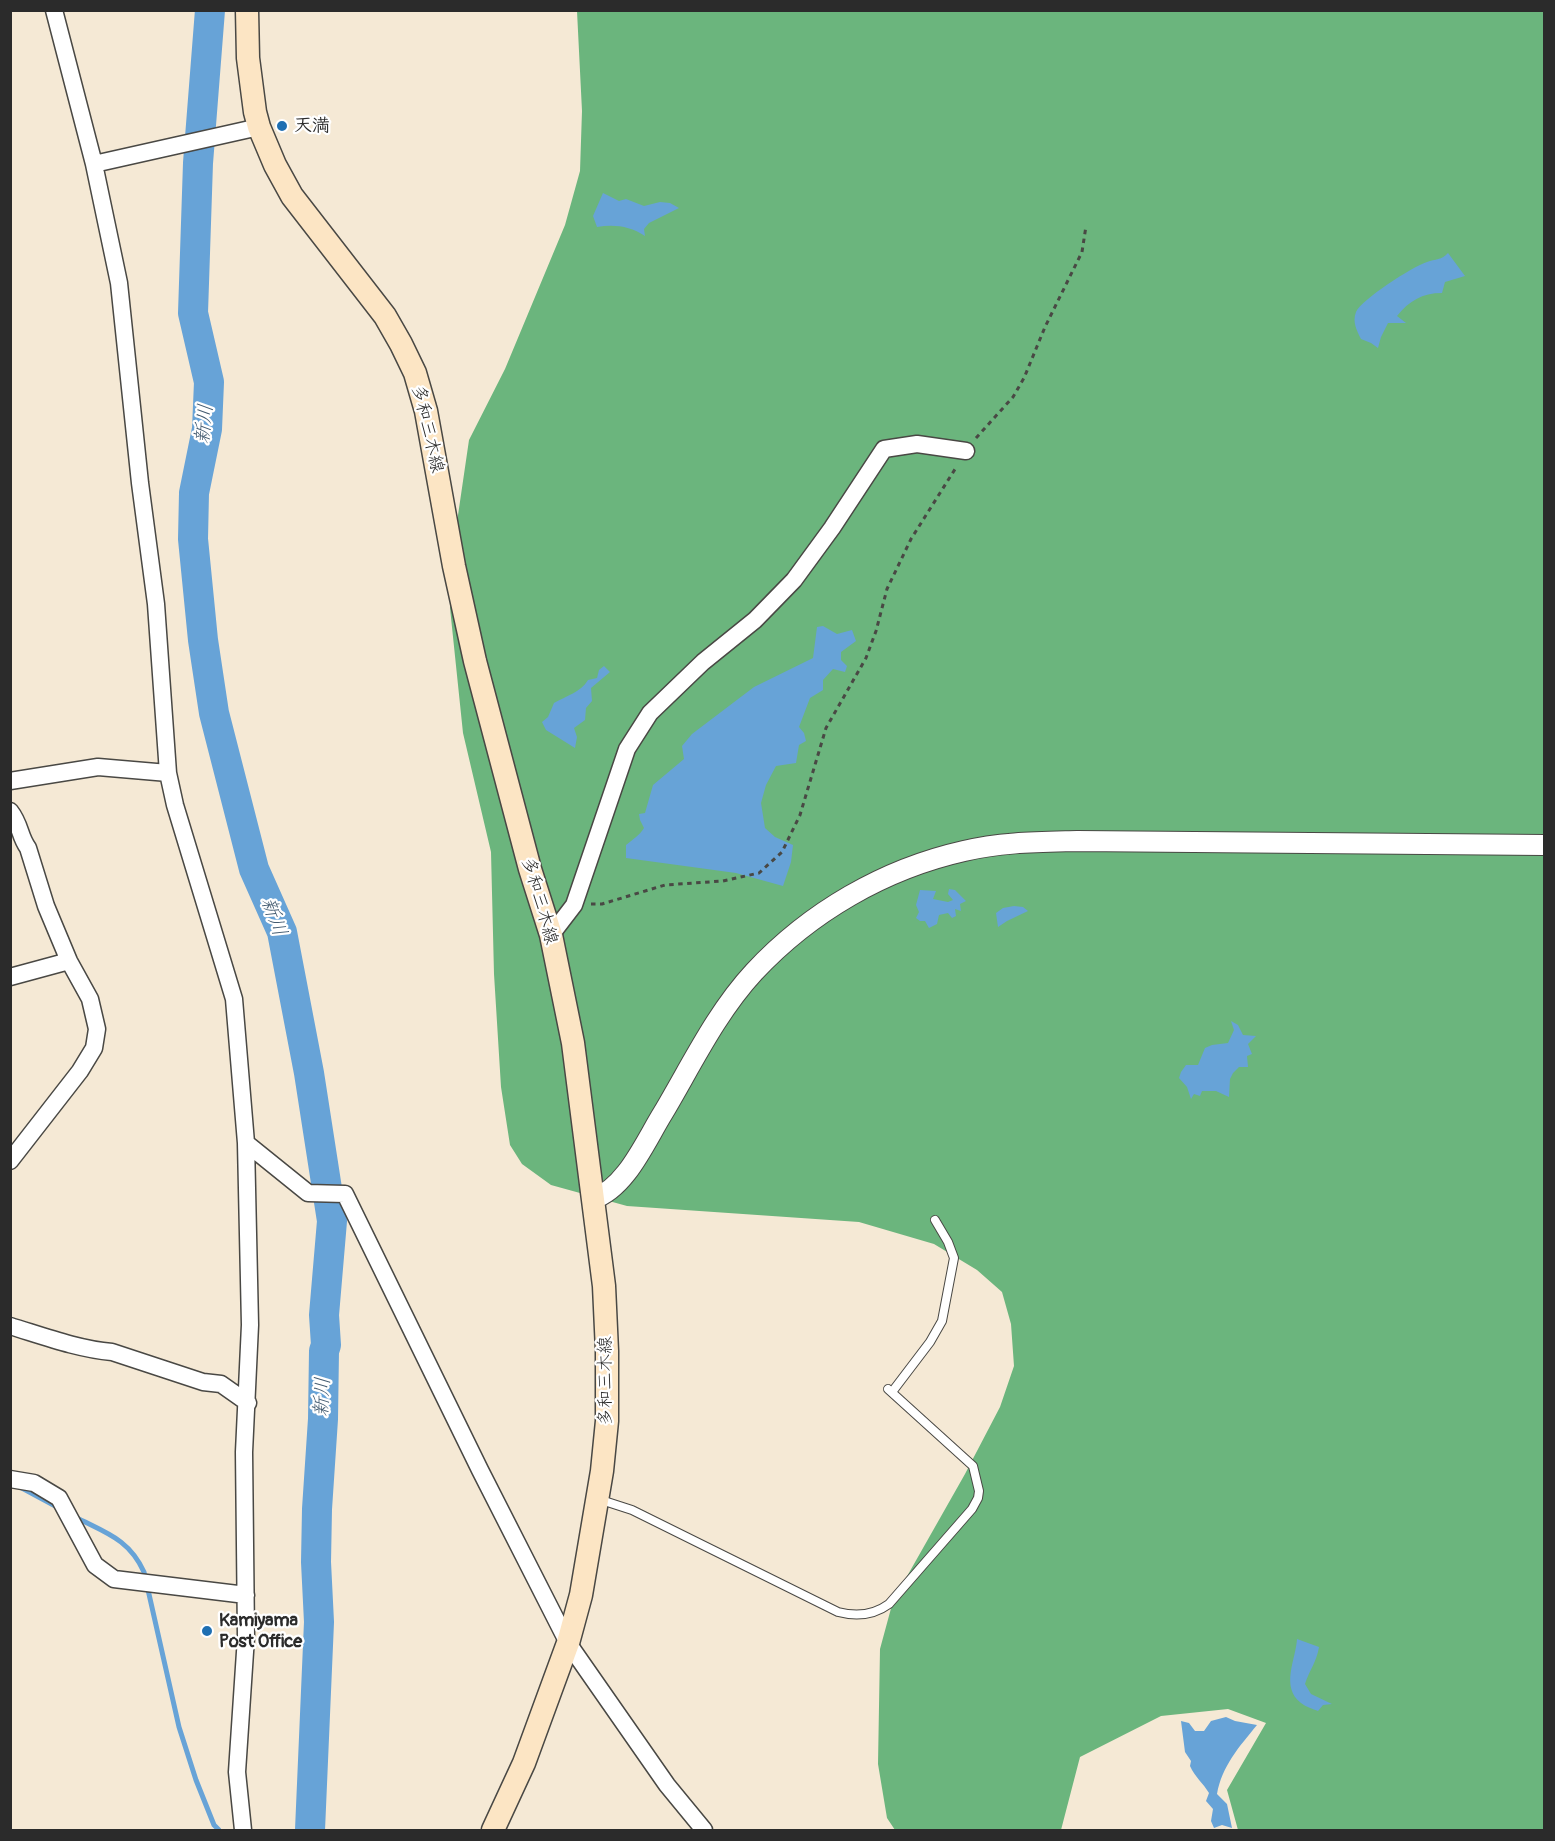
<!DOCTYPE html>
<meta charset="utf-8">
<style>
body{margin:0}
#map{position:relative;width:1555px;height:1841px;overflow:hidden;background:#f5e9d5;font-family:Pangolin,sans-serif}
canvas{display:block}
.frame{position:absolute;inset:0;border:12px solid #2b2b2b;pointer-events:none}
</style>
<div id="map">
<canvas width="1555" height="1841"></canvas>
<div class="frame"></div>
</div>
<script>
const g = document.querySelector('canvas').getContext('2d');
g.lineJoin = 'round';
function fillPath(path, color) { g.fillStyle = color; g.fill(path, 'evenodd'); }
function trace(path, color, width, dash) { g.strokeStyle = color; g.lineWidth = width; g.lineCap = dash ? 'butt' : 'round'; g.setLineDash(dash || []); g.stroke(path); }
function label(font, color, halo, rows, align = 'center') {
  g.font = font + ' Pangolin,"Klee One",sans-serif'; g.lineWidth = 4.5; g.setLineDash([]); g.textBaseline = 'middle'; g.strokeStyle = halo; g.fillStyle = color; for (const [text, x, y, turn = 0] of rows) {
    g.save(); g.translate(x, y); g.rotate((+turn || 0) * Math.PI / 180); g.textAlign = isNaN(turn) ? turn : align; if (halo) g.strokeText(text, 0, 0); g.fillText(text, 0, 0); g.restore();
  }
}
fillPath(new Path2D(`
 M577,11h967v1819h-306l-11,-40 39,-67 -38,-14 -67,7 -81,41 -19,73h-166l-8,-12 -9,-54 2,-115 13,-48 72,-127 35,-67 14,-41 -3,-42 -9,-32 -25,-22 -43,-26 -75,-22 -232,-16 -76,-21 -29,-21 -12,-19 -9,-58 -7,-113 -3,-122 -28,-119 -13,-125 7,-86 12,-82 36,-71 60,-144 15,-54 2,-60z`), '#6bb57d');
fillPath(new Path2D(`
 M603,193l16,8 7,-2 18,7 16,-4 10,1 9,5 -30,15 -5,6 1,7c-15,-10 -31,-12 -48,-9l-4,-11z
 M1448,253l17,23 -20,6 -3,11c-20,0 -33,8 -45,23l9,7h-18l-7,14 -3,11 -7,-5 -10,-4c-4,-8 -9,-17 -5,-27 6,-13 56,-45 71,-50 8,-3 15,-2 21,-9z
 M823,626l14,8 15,-4 4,11 -15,11v8l6,6 -2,6 -12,-3 -10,11v10l-13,8 -11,29 5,6 2,8 -7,4 -3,18 -20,3 -10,19 -5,18 4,25 10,9 18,8 -2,17 -8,24 -47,-13 -110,-15v-13c7,-6 13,-9 18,-17l-4,-8 -1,-6 6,-1 8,-28 31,-26 -2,-13 10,-12 62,-47 59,-29 4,-31z
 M604,666l6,6 -19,16 1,13 -6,7 -1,12 -11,8 3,9 -2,11 -29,-18 -4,-8 6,-5 6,-14c12,-7 27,-11 34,-23l9,-2 2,-8z
 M949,889l6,1 11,11 -6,3 1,7 -6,-2 1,7 -4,2 -4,-5 -9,2 -2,9 -8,4 -4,-7h-5l-4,-3 3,-6 -3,-7 4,-15 16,1 -3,8 15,3 5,-2 -5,-6z
 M1014,906l9,1 5,4 -21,10 -9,6 -2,-14 7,-5z
 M1231,1021l7,4 5,10 13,1 -8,8 4,10 -5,2 1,11h-9l-6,6 -3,6 -1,18 -13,-6h-14l-2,5 -6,-2 -3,5 -4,-12 -8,-9 2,-6 5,-7h12l7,-17 7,-3 16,-2 6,-13z
 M1297,1639l22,8c-2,14 -10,24 -14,37l6,10 21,10 -9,1 -5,6c-5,-2 -12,-4 -17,-8 -21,-16 -5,-44 -4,-64z
 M1226,1717l9,4 22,4c-18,22 -35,41 -40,69l10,10 5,24 -10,-3 -8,3 -3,-7 2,-12 -7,-8 3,-8c-6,-10 -14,-16 -19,-27l1,-5 -6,-9 -4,-31 8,2 6,8h9l7,-10z`), '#67a3d7');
trace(new Path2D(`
 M20,1487l39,21
 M75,1517c31,16 54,22 69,55l35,155 17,53 18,45 5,5`), '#67a3d7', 5);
trace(new Path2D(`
 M210,10l-12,153 -5,150 16,69 -2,47 -13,64 -1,46 10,101 11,73 40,156 28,63 27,141 23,148 -8,94 2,30 -2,6 -1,68 -6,90 -1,53 3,60 -9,208`), '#67a3d7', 30);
const service = new Path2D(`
 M892,1392l38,-50 12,-21 12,-63 -6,-16 -13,-22
 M598,1499l34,11 206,102c19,5 36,3 51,-8l83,-95 6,-11 1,-7 -6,-25 -85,-77`);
const minor = new Path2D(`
 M54,10l40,154 25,119 21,200 16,121 12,169 7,32 59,194 12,144 4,182 -6,127 2,185 -9,135 6,58
 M94,164l165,-37
 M10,781l88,-14 70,6
 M10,811c11,14 9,25 18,37l18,58 23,55 21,38 7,30 -3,19 -14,23 -70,90
 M551,935l23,-30 53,-156 23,-36 53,-51 52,-42 39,-40 38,-52 52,-79 33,-5 49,7
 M10,977l59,-16
 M246,1143l62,50 37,1 135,276 88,173 99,142 37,45
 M10,1326c33,10 68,23 102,26l91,30 18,2 27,19
 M10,1479l24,4 25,15 36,67 19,14 132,16`);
const tertiary = new Path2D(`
 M593,1199c33,-11 52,-57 70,-86 28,-47 53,-100 91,-141 56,-60 130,-103 210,-121 37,-9 75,-9 113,-10l467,4`);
const secondary = new Path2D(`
 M247,10l1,48 7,54 4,15 16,38 17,31 93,120 16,28 14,29 11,38 28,155 21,95 55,208 21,66 22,108 31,243 3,65v70l-5,50 -21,124 -13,48 -44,120 -31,67`);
trace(service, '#494844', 10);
trace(minor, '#494844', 19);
trace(tertiary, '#494844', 22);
trace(secondary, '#494844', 25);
trace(new Path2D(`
 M976,438l37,-41 11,-19 21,-51 37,-75 4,-26
 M591,904h11l63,-19 58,-4 36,-8 23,-21 18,-37 26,-87 40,-70 10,-27 11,-42 24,-50 46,-73`), '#494844', 3, [4.5, 4.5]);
trace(service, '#fff', 8);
trace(minor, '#fff', 16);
trace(tertiary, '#fff', 20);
trace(secondary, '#fce5c4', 22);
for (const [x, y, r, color] of [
 [282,126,6,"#1f6fb2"],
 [207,1631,6,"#1f6fb2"]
]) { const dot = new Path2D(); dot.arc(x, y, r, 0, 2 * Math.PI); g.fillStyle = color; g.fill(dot); trace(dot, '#fff', 2); }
label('bold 18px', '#2b2b2b', '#fff', [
 ["天満",294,126],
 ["Kamiyama",219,1621],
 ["Post Office",219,1642]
], 'left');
label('18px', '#2b2b2b', '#fff', [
 ["多和三木線",427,429,77],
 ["多和三木線",539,901,74],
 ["多和三木線",606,1381,-90]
]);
label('italic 20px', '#435b70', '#fff', [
 ["新川",205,424,-84],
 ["新川",273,917,70],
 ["新川",323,1397,-87]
]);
</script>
